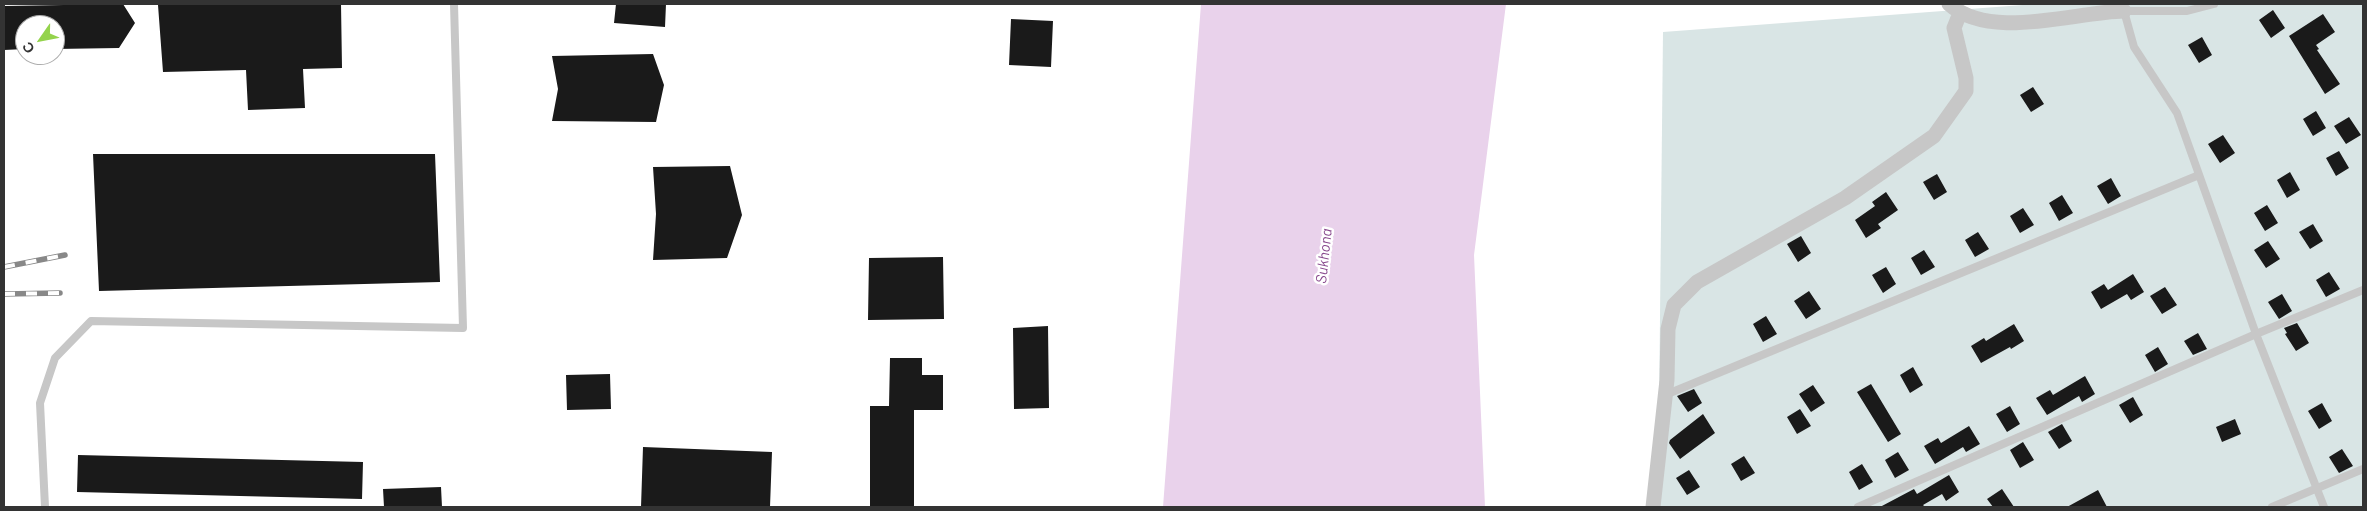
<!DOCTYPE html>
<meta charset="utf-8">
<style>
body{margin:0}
#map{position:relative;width:2367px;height:511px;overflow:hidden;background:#fff;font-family:Barlow,sans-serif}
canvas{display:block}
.frame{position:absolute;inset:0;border:5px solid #333;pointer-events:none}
.north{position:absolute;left:15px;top:15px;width:50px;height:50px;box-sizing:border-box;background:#fff;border:1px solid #adadad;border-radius:50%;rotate:237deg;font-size:14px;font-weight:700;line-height:20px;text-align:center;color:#333}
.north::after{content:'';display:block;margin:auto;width:18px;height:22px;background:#94d34c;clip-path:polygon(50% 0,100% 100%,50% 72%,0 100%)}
</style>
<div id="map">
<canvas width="2367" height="511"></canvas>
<div class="frame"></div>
<div class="north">С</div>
</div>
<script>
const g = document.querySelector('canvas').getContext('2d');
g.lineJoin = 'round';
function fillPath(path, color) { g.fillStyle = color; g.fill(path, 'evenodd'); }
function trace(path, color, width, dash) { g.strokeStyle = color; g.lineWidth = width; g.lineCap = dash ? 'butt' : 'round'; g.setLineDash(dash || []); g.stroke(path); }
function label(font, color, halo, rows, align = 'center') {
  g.font = font + ' Barlow,sans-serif'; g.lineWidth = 5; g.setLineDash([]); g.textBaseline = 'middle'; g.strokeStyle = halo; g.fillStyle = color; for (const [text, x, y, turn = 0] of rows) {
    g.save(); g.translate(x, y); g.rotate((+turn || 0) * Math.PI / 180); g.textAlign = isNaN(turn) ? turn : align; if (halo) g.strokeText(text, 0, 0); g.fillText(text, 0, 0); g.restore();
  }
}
fillPath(new Path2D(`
 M2036,4h327v503h-705l5,-475z`), '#d9e5e5');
fillPath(new Path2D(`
 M1201,4h305l-32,251 11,252h-322z`), '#e9d2eb');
fillPath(new Path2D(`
 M123,4l12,19 -16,25 -64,1v-24h-30v24l-21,1v-44z
 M341,4l1,64 -39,1 2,39 -57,2 -2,-40 -83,2 -5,-67z
 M616,4h50l-1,23 -51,-4z
 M2273,10l12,18 -14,10 -12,-18z
 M2323,14l12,18 -19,13 3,4 -2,1 23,34 -15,10 -36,-58z
 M1011,19l42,2 -2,46 -42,-2z
 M2202,37l10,18 -13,8 -11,-18z
 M653,54l11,31 -8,37 -104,-1 6,-32 -6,-33z
 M2033,87l11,17 -13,8 -11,-17z
 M2316,111l10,17 -13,8 -10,-17z
 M2349,117l12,18 -15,9 -12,-18z
 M2223,135l12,18 -15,10 -12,-19z
 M2339,151l10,17 -13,8 -10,-18z
 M93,154h342l5,128 -341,9z
 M730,166l12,49 -15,43 -74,2 3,-46 -3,-47z
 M2290,172l10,18 -13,8 -10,-18z
 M1937,174l10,18 -13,8 -11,-18z
 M2111,178l10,18 -13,8 -11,-18z
 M1886,192l12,18 -20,14 3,4 -15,10 -11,-18 20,-14 -3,-4z
 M2062,195l11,18 -14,8 -10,-18z
 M2267,205l11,18 -13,8 -11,-18z
 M2023,208l11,17 -14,8 -10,-17z
 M2313,224l10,17 -13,8 -11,-17z
 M1978,232l11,17 -14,8 -10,-17z
 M1801,236l10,17 -13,9 -11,-18z
 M2268,241l12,18 -14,9 -12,-18z
 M1924,250l11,17 -14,8 -10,-17z
 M943,257l1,62 -76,1 1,-62z
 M1886,267l10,17 -13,9 -11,-18z
 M2329,272l11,17 -14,8 -10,-17z
 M2133,274l11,18 -13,8 -4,-6 -26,15 -10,-17 13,-8 4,6z
 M2165,287l12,18 -15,9 -12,-18z
 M1809,291l12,18 -15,10 -12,-18z
 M2282,294l10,17 -13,8 -11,-17z
 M1766,316l11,18 -14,8 -10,-18z
 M2297,323l12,20 -13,8 -11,-17 2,-1 -3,-5z
 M2014,324l10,17 -13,8 -1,-2 -29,16 -10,-17 13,-8 2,3z
 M1048,326l1,82 -35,1 -1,-81z
 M2198,333l9,16 -14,6 -9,-14z
 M2158,347l10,17 -13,8 -10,-17z
 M890,358h32v17h21v35h-29v97h-44v-101h19z
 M1913,367l10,18 -13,8 -10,-18z
 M610,374l1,35 -44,1 -1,-35z
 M2085,376l10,18 -13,8 -3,-6 -32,19 -11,-17 14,-8 3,5z
 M1871,384l30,50 -13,8 -31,-50z
 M1813,385l12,18 -14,9 -12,-18z
 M1694,389l8,14 -14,9 -11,-16z
 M2133,397l10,18 -13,8 -11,-18z
 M2322,403l10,18 -13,8 -11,-18z
 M2010,406l10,18 -13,8 -11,-18z
 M1800,409l11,17 -14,8 -10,-17z
 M1703,414l12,19 -35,26 -11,-16 1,-3z
 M2235,419l6,15 -19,8 -6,-15z
 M2062,424l10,17 -13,8 -11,-17z
 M1969,426l11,18 -14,8 -3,-5 -28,17 -11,-18 14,-8 3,5z
 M2023,442l11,18 -14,8 -10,-18z
 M643,447l129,5 -2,55h-129z
 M2342,449l11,17 -14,7 -10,-16z
 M1898,452l11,18 -14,8 -10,-18z
 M78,455l285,7 -1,37 -285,-7z
 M1744,456l11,17 -14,8 -10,-17z
 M1862,464l11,18 -14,8 -10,-18z
 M1689,470l11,17 -13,8 -11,-17z
 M1949,475l10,17 -13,9 -4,-7 -19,11 2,2h-45l34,-18 3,5z
 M441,487l1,20h-58l-1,-18z
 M2002,489l12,18h-21l-6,-8z
 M2098,490l9,17h-40z`), '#1a1a1a');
trace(new Path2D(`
 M2214,4l-27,7h-63l10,36 43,66 79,221 68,173
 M1665,395l534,-220
 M45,507l-5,-104 15,-45 36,-37 372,7 -9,-324
 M1858,507l398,-173 107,-44
 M2272,507l91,-38`), '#c7c7c7', 8);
trace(new Path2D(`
 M1949,4c41,37 125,8 175,7
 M1653,507l14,-127 1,-51 6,-24 23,-23 148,-84 89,-62 32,-45v-13l-12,-50 6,-15`), '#c7c7c7', 15);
const rail = new Path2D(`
 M4,267l61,-12
 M4,294l56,-1`);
trace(rail, '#888', 5.5);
trace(rail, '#fff', 4, [11]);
label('italic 15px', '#88498d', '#fff', [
 ["Sukhona",1324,256,-84]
]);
</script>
